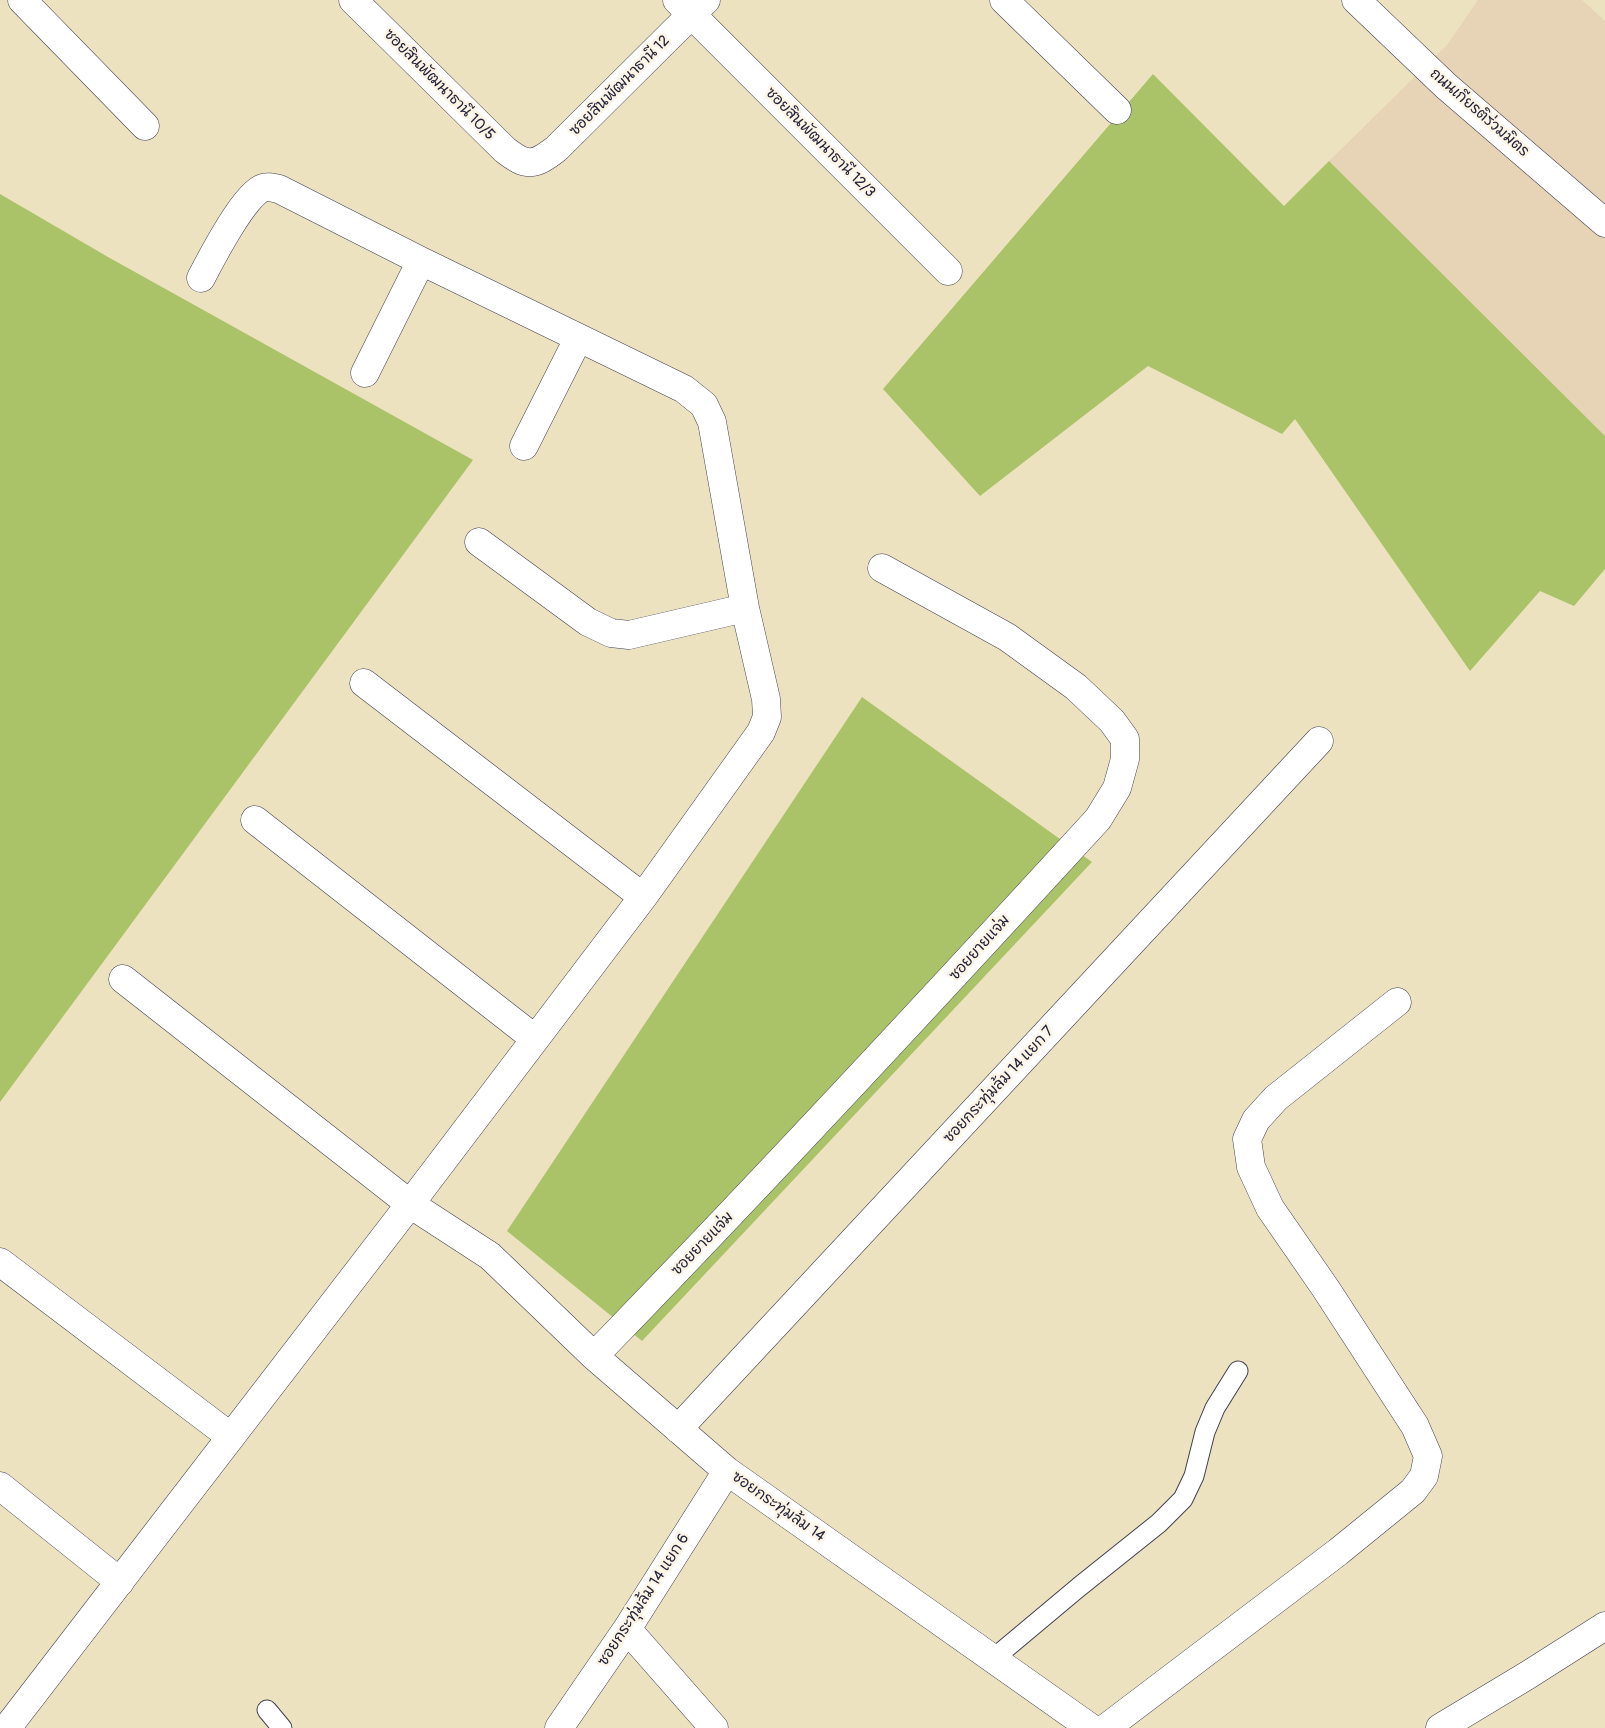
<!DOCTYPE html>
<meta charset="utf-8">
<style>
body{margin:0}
canvas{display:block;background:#ece2c0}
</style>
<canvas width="1605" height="1728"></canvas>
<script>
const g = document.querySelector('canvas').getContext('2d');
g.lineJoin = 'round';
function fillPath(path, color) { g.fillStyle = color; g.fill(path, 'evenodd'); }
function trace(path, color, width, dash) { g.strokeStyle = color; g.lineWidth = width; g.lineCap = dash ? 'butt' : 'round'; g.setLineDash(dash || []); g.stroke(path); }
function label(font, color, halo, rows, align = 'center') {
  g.font = font + ' Pangolin,"Playpen Sans Thai",sans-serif'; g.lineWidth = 5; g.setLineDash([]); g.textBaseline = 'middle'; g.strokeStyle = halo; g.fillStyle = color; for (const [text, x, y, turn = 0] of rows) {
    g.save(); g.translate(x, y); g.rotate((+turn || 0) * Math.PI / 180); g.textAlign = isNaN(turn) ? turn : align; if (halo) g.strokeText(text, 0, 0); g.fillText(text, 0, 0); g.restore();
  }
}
fillPath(new Path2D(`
 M1478,0h104l23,21v415l-276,-275 118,-116z`), '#e7d4b7');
fillPath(new Path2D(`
 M1153,74l131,132 45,-45 276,275v133l-31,37 -34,-15 -70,80 -175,-252 -13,15 -134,-68 -168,130 -97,-107z
 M0,194l108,63 365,203 -473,642z
 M862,697l230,165 -450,479 -135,-110z`), '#aac268');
const service = new Path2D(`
 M993,1659l86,-72 80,-64 24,-24 11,-23 11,-44 10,-24 23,-37
 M267,1710l15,18`);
const minor = new Path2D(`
 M22,0l123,126
 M353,0l152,150c22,17 29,16 51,-1l150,-149
 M677,0l271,271
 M1004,0l113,110
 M365,373l56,-112
 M524,446l54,-107
 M479,542l109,80 23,11 18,2 116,-27
 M364,683l279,214
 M255,820l279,218
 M123,979l287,225 80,52 104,100 133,115 364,257
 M0,1262l231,175
 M594,1356c171,-176 338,-356 504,-537l19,-31 8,-29v-20l-13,-18 -36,-34 -69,-50 -125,-69
 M678,1429l641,-688
 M0,1486l120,96
 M627,1629l87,99
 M7,1728l403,-524 233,-307 118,-165 6,-15 -1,-18 -21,-91 -33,-186 -8,-17 -20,-16 -263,-128 -142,-72c-5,-1 -12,-3 -16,-1 -18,5 -52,71 -62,90
 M559,1728l68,-99 100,-158
 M1106,1728l232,-176 75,-61 11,-15 4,-20 -13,-30 -89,-137 -56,-81 -19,-41 -4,-28 9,-19 20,-22 121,-96
 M1440,1728l88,-53 77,-49`);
const tertiary = new Path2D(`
 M1356,0l90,86 159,137`);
trace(service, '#403f4f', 21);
trace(minor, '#403f4f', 29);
trace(tertiary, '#403f4f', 29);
trace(service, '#fff', 19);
trace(minor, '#fff', 28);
trace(tertiary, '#fff', 28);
label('15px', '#22223b', '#fcf5e5', [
 ["ซอยสินพัฒนาธานี 10/5",439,85,45],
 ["ซอยสินพัฒนาธานี 12",620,86,-45],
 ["ถนนเกียรติร่วมมิตร",1479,113,41],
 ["ซอยสินพัฒนาธานี 12/3",820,143,45],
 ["ซอยยายแจ่ม",980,948,-48],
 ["ซอยกระทุ่มล้ม 14 แยก 7",999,1085,-47],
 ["ซอยยายแจ่ม",703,1244,-46],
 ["ซอยกระทุ่มล้ม 14",778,1507,35],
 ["ซอยกระทุ่มล้ม 14 แยก 6",644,1600,-57]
]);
</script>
